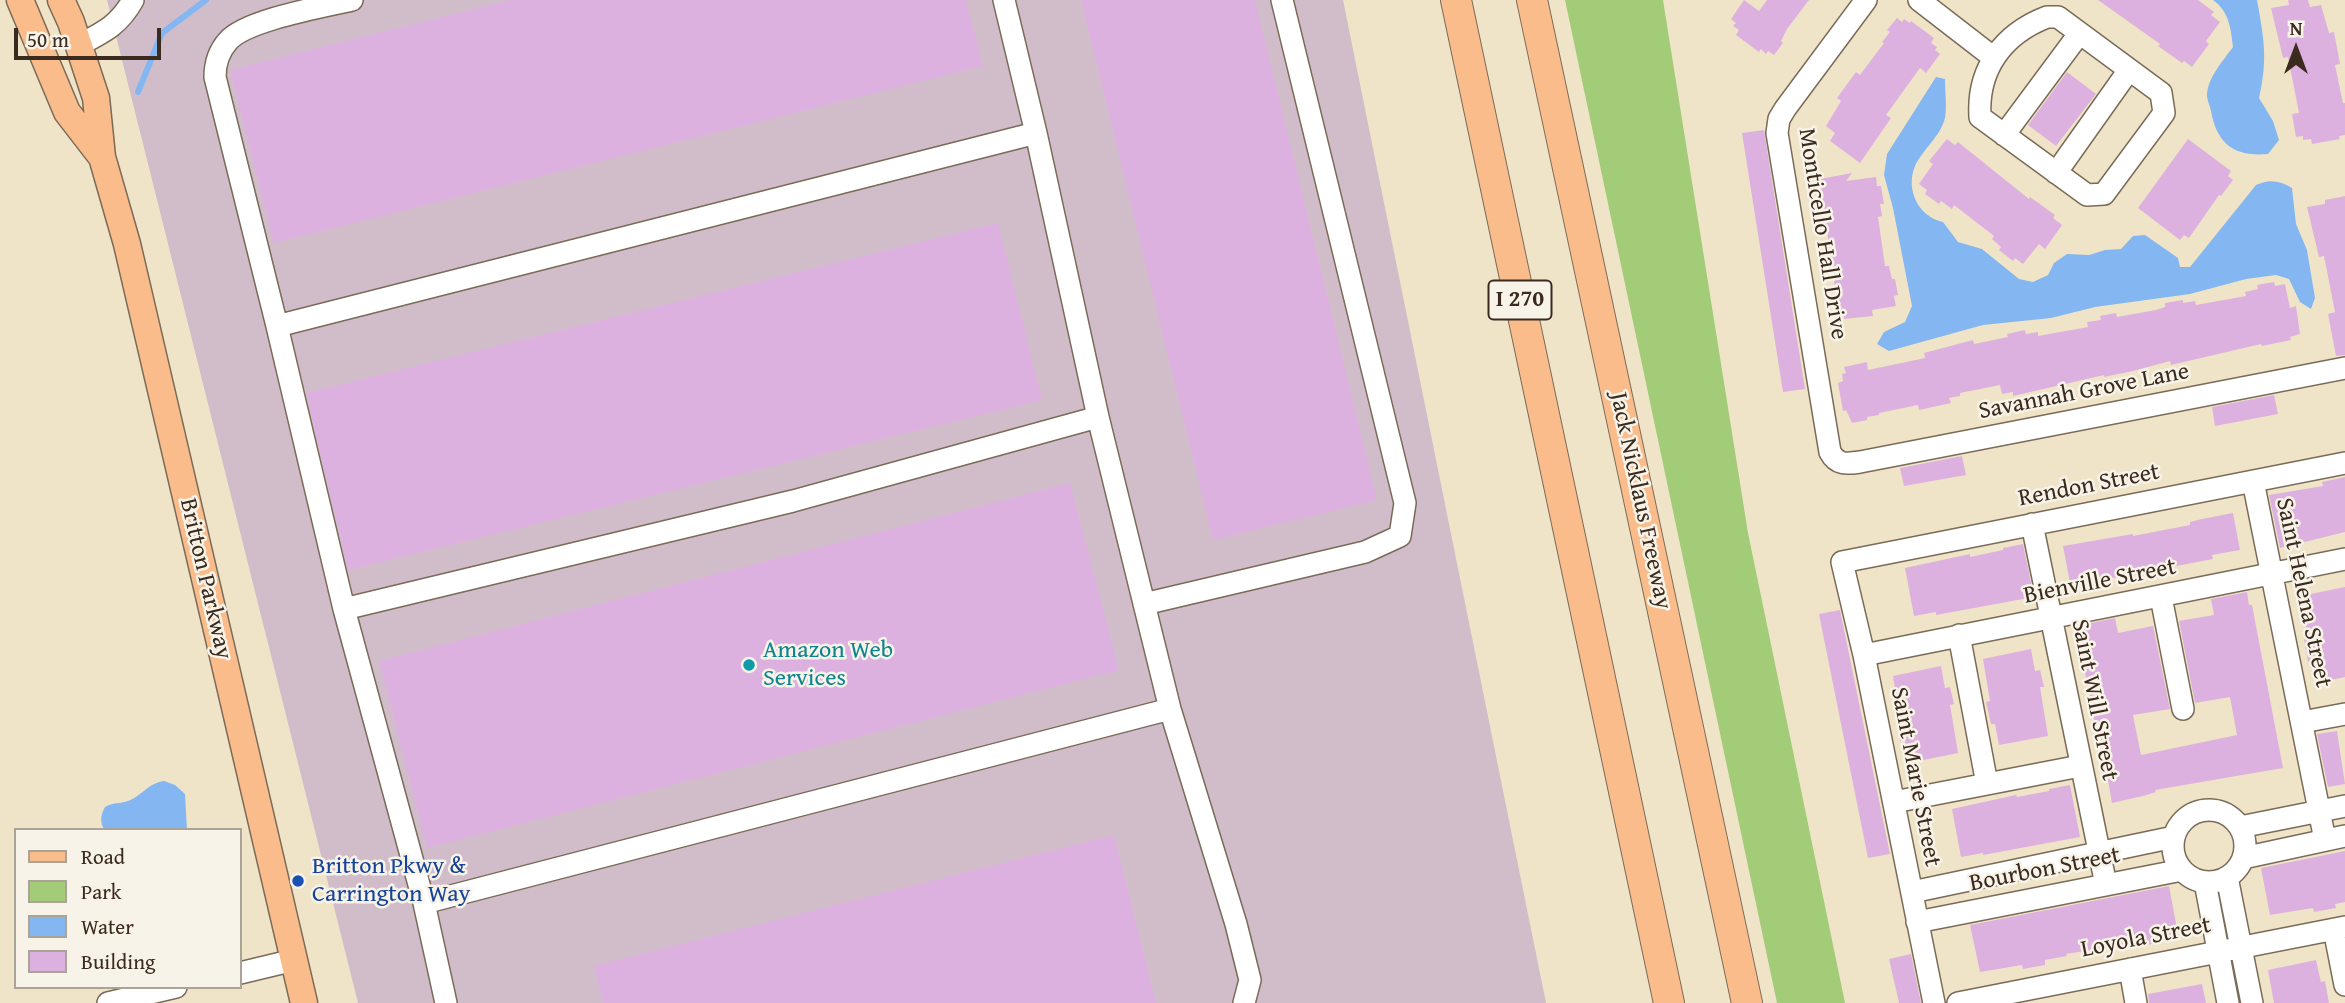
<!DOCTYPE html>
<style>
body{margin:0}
#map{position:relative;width:2345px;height:1003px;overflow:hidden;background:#efe4c7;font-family:"Gentium Book Plus",serif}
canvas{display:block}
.legend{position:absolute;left:14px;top:828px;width:228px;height:161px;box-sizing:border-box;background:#f7f3e8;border:2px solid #aca397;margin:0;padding:9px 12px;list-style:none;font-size:21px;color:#3b2a1e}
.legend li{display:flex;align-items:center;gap:14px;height:35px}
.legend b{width:35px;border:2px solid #aca397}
.north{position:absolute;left:2261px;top:14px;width:70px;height:70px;-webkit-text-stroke:5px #f7f3e8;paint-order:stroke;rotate:0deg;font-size:19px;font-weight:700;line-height:28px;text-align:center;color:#3b2a1e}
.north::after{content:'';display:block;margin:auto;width:24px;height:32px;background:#3b2a1e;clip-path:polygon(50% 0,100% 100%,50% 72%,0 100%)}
.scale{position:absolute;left:14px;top:28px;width:147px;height:32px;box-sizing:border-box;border:4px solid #3b2a1e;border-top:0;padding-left:9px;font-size:21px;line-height:24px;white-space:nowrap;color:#3b2a1e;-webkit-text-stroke:5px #f7f3e8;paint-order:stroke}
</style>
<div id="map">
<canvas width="2345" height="1003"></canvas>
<ul class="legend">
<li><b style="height:9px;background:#f9bc8a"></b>Road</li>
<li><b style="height:19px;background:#a2cc78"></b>Park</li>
<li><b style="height:19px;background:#84b7f1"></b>Water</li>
<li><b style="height:19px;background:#ddb1df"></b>Building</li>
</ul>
<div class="north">N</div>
<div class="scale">50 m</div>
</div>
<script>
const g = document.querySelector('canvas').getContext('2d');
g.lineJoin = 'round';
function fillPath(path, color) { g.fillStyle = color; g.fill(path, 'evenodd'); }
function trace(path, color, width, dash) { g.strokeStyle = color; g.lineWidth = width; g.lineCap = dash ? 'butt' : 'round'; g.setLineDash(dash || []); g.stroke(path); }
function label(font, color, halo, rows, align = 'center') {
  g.font = font + ' "Gentium Book Plus",serif'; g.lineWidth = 5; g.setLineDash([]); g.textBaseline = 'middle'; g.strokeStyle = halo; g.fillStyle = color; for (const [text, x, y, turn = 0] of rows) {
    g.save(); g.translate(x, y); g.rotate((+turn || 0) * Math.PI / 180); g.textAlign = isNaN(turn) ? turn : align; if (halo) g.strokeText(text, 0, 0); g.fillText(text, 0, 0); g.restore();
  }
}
fillPath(new Path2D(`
 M107,0h1236l203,1003h-1188z`), '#d1bdca');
fillPath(new Path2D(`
 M1565,0h98l85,533 97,470h-68z`), '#a2cc78');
fillPath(new Path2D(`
 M2213,0h44c7,39 11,59 2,98l14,23 6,19 -11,14c-34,3 -51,-10 -57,-43 -1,-5 -4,-11 -4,-16 1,-18 16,-34 26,-48 -2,-18 -4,-36 -20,-47z
 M1936,77l9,2c0,12 2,28 0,39 -5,19 -22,31 -30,48 -10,24 4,51 28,56l15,20 24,7 37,30 14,3 15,-7 6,-12 13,-9 22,1 16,-5 16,-1 12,-13 12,-1 33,23 2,9h10l66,-82c13,-6 23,-5 36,3l4,36 11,26 8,48 -4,11 -11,-7 -11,-23 -13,-4 -30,4 -56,15 -95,13 -44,11 -68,7 -94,26 -12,-7 7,-12 21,-10 7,-16 -19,-98 -9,-33 3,-21z
 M164,781l11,4 10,9 2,36h-82c-6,-7 -4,-16 0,-23 8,-5 14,-3 23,-6 14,-5 20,-18 36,-20z`), '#84b7f1');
trace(new Path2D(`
 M138,92l24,-59 44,-33`), '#84b7f1', 6);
fillPath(new Path2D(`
 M511,0h455l17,66 -709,177 -44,-173z
 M1081,0h174l122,500 -164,40z
 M1744,0l15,11 8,-11h42l-22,29 -6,12 2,2 -9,12 -6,-4 -2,3 -5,-5 -2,3 -23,-17 3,-5 -6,-4 3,-3 -5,-4z
 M2098,0h100l16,12 -3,3 9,7 -14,19 3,3 -17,23 -8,-6 -2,2 -24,-17 2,-2z
 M2288,0h20l2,7 11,-2 8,28 5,-1 6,32 -5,1 8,38h2v32l-6,1 1,3 -28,5 -1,-5 -8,1v-4l-7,1 -4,-23 7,-1 -11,-56 -5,1 -12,-50 18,-3z
 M1897,18l5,4 2,-3 6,4 1,-2 23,17 -3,5 6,4 -2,3 5,4 -14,19 -6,-5 -34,47 5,3 -31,45 -30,-22 5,-8 -9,-7 15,-25 -4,-3 19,-26 4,3 24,-32 -2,-1 8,-10 -3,-2z
 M2067,72l29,22 -40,52 -28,-21z
 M1764,130l41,259 -22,3 -41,-259z
 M1947,139l8,6 3,-3 71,57 1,-2 25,18 -2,3 9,7 -17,24 -6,-5 -16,20 -8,-6 -2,3 -14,-11 2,-3 -9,-8 2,-3 -40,-31 -2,4 -11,-8 -2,3 -14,-10 2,-4 -8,-6 14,-20 -4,-3z
 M2188,139l43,32 -3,5 5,4 -12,16 -2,-1 -30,43 -5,-3 -4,5 -42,-32z
 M1852,173l-6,8 30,-4 1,9h4l3,18h-4l2,12 -4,1 7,49h4l3,13h3l3,16 -4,1 2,10 -24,4 1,6 -29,3 -1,-10 -4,1 -5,-29 2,-1 -17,-90 3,-1 -2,-10z
 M2345,196v159l-9,1 -8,-42 7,-2 -11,-56 -5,1 -12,-50 18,-3v-4z
 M998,223l44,177 -694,170 -42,-177z
 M2274,282l1,4 10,-2 5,24 6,-2 4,28 -10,3 1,3 -29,6 -1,-2 -90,21 -1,-4 -37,10 -29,6v-2l-91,21v-4l-11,2 -2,-9 -40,8v3l-11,2 2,5 -32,7 -1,-5 -39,8v2l-12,2v3l-15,3 -6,-13 -3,1 -5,-28 5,-2 -1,-7 4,-1 -2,-6 23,-5 1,8 57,-12 -1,-5 49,-13 1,4 34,-7 -1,-3 18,-4 1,4 12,-2v4l50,-9 -1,-5 14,-2 -1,-4 16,-3 1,4 39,-7 9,-3v-4l18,-3v3l12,-2 1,4 50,-9 -1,-4 13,-3 -1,-4z
 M2274,395l4,19 -63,12 -3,-19z
 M1962,456l4,19 -62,11 -4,-18z
 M2345,477v55l-65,16 -11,-53 54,-9 -1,-4z
 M1070,483l49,187 -692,178 -48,-187z
 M2233,513l7,37 -28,5 1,4 -116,22v-3l-27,5 -7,-37 70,-12v2l57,-11v-3l12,-3z
 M2023,544l11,53 -98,18v-3l-22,4 -9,-48 65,-14v3l33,-7v-2z
 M2345,587v90l-28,6 -4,-22 -5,1 -4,-23h4l-7,-43z
 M2247,592l2,13h3l31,163 -128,22 1,2 -13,4 -31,7 -14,-80 -3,1 -19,-98 39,-8 3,15 35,-7 17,83 -37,6 8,40 96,-20 -7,-38 -35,6 -16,-82 35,-6 -3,-16z
 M1840,610l50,244 -22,4 -49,-244z
 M2031,649l4,22 5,-1 4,17h-4l8,49 -49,9 -4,-21h-4l-5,-22 4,-1 -7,-42z
 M1941,666l4,22 5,-1 4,17 -4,1 8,48 -49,10 -4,-22h-5l-4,-21 4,-1 -7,-43z
 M2337,731l8,53 -17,3 -11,-53z
 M2070,785l10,52 -97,18v-2l-22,4 -9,-48 64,-14 1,2 32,-6v-2z
 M1114,835l42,168h-553l-9,-37z
 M2345,851v51l-10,2 1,4 -22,4 -1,-4 -43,7 -9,-47z
 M2169,886l9,48 -22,4 1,5 -23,4v-4l-68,11 1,2 -22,4v5l-22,4 -1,-4 -42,7 -10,-47z
 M1911,954l10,49h-22l-10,-44z
 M2316,960l5,22 4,-1 4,22h-55l-6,-33z
 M2202,984l4,19h-57l-1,-9z`), '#ddb1df');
const minor = new Path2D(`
 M352,0c-30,7 -106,20 -124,41 -9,10 -13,23 -13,36l62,249 759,-193 -32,-133
 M1866,0l-81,109 -6,10 -2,14 53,319c7,13 16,12 30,10l485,-94
 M1919,0l75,58
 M2047,17h11l103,76 3,20 -60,81 -17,1 -107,-78c-3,-48 23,-83 67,-100z
 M79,45c25,-13 40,-20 54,-45
 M2004,135l75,-101
 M2056,173l73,-103
 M277,326l67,283 80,294 22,100
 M2253,481l72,359
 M2032,524l74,361
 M2161,597l22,112
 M1144,604l221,-52 35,-16 5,-33 -123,-503
 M344,609l449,-108 305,-84 -62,-284
 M1959,635l28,149
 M1864,655l481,-96
 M1170,709l66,215 14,56 -6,23
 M2302,722l43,-8
 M1894,802l186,-36
 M2173 846a36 36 0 1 1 72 0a36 36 0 1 1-72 0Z
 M2240,827l105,-21
 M2243,858l102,-22
 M2227,877l25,126
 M2205,882l23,121
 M1912,892l262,-55
 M424,903l746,-194 -72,-292
 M1917,922l265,-52
 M2334,929l11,56
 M2130,969l6,34
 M240,973l54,-13
 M108,1003l68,-16
 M1934,1003l-70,-348 -22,-93 503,-99
 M1958,1003l387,-76`);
const major = new Path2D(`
 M20,0l47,112 34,44
 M61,0l10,22 25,76 6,59 25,87 177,759`);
const highway = new Path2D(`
 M1456,0l213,1003
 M1532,0l215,1003`);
trace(minor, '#7a6b59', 24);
trace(major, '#7a6b59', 29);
trace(highway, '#7a6b59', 32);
trace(minor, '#fff', 21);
trace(major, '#f9bc8a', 26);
trace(highway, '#f9bc8a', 30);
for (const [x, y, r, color] of [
 [749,665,7,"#0f9aa8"],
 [298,881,7,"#1a4fb4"]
]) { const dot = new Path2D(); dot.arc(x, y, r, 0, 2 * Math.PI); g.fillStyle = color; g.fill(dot); trace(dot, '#f7f3e8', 2.5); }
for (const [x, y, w] of [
 [1520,300,63]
]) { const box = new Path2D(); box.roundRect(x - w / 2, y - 19.5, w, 39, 5); g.fillStyle = '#f7f3e8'; g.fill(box); trace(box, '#3b2a1e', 2); }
label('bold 23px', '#3b2a1e', null, [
 ["I 270",1520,300]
]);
label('24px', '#3b2a1e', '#f7f3e8', [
 ["Monticello Hall Drive",1822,234,81],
 ["Savannah Grove Lane",2084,392,-11],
 ["Rendon Street",2089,486,-11],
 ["Jack Nicklaus Freeway",1640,501,78],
 ["Britton Parkway",205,579,77],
 ["Bienville Street",2100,582,-11],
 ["Saint Helena Street",2303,593,78],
 ["Saint Will Street",2094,700,79],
 ["Saint Marie Street",1915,777,79],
 ["Bourbon Street",2045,870,-11],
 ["Loyola Street",2146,938,-11]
]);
label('24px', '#0d838f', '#f7f3e8', [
 ["Amazon Web",763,651],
 ["Services",763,679]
], 'left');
label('24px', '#164399', '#f7f3e8', [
 ["Britton Pkwy &",312,867],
 ["Carrington Way",312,895]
], 'left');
</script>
